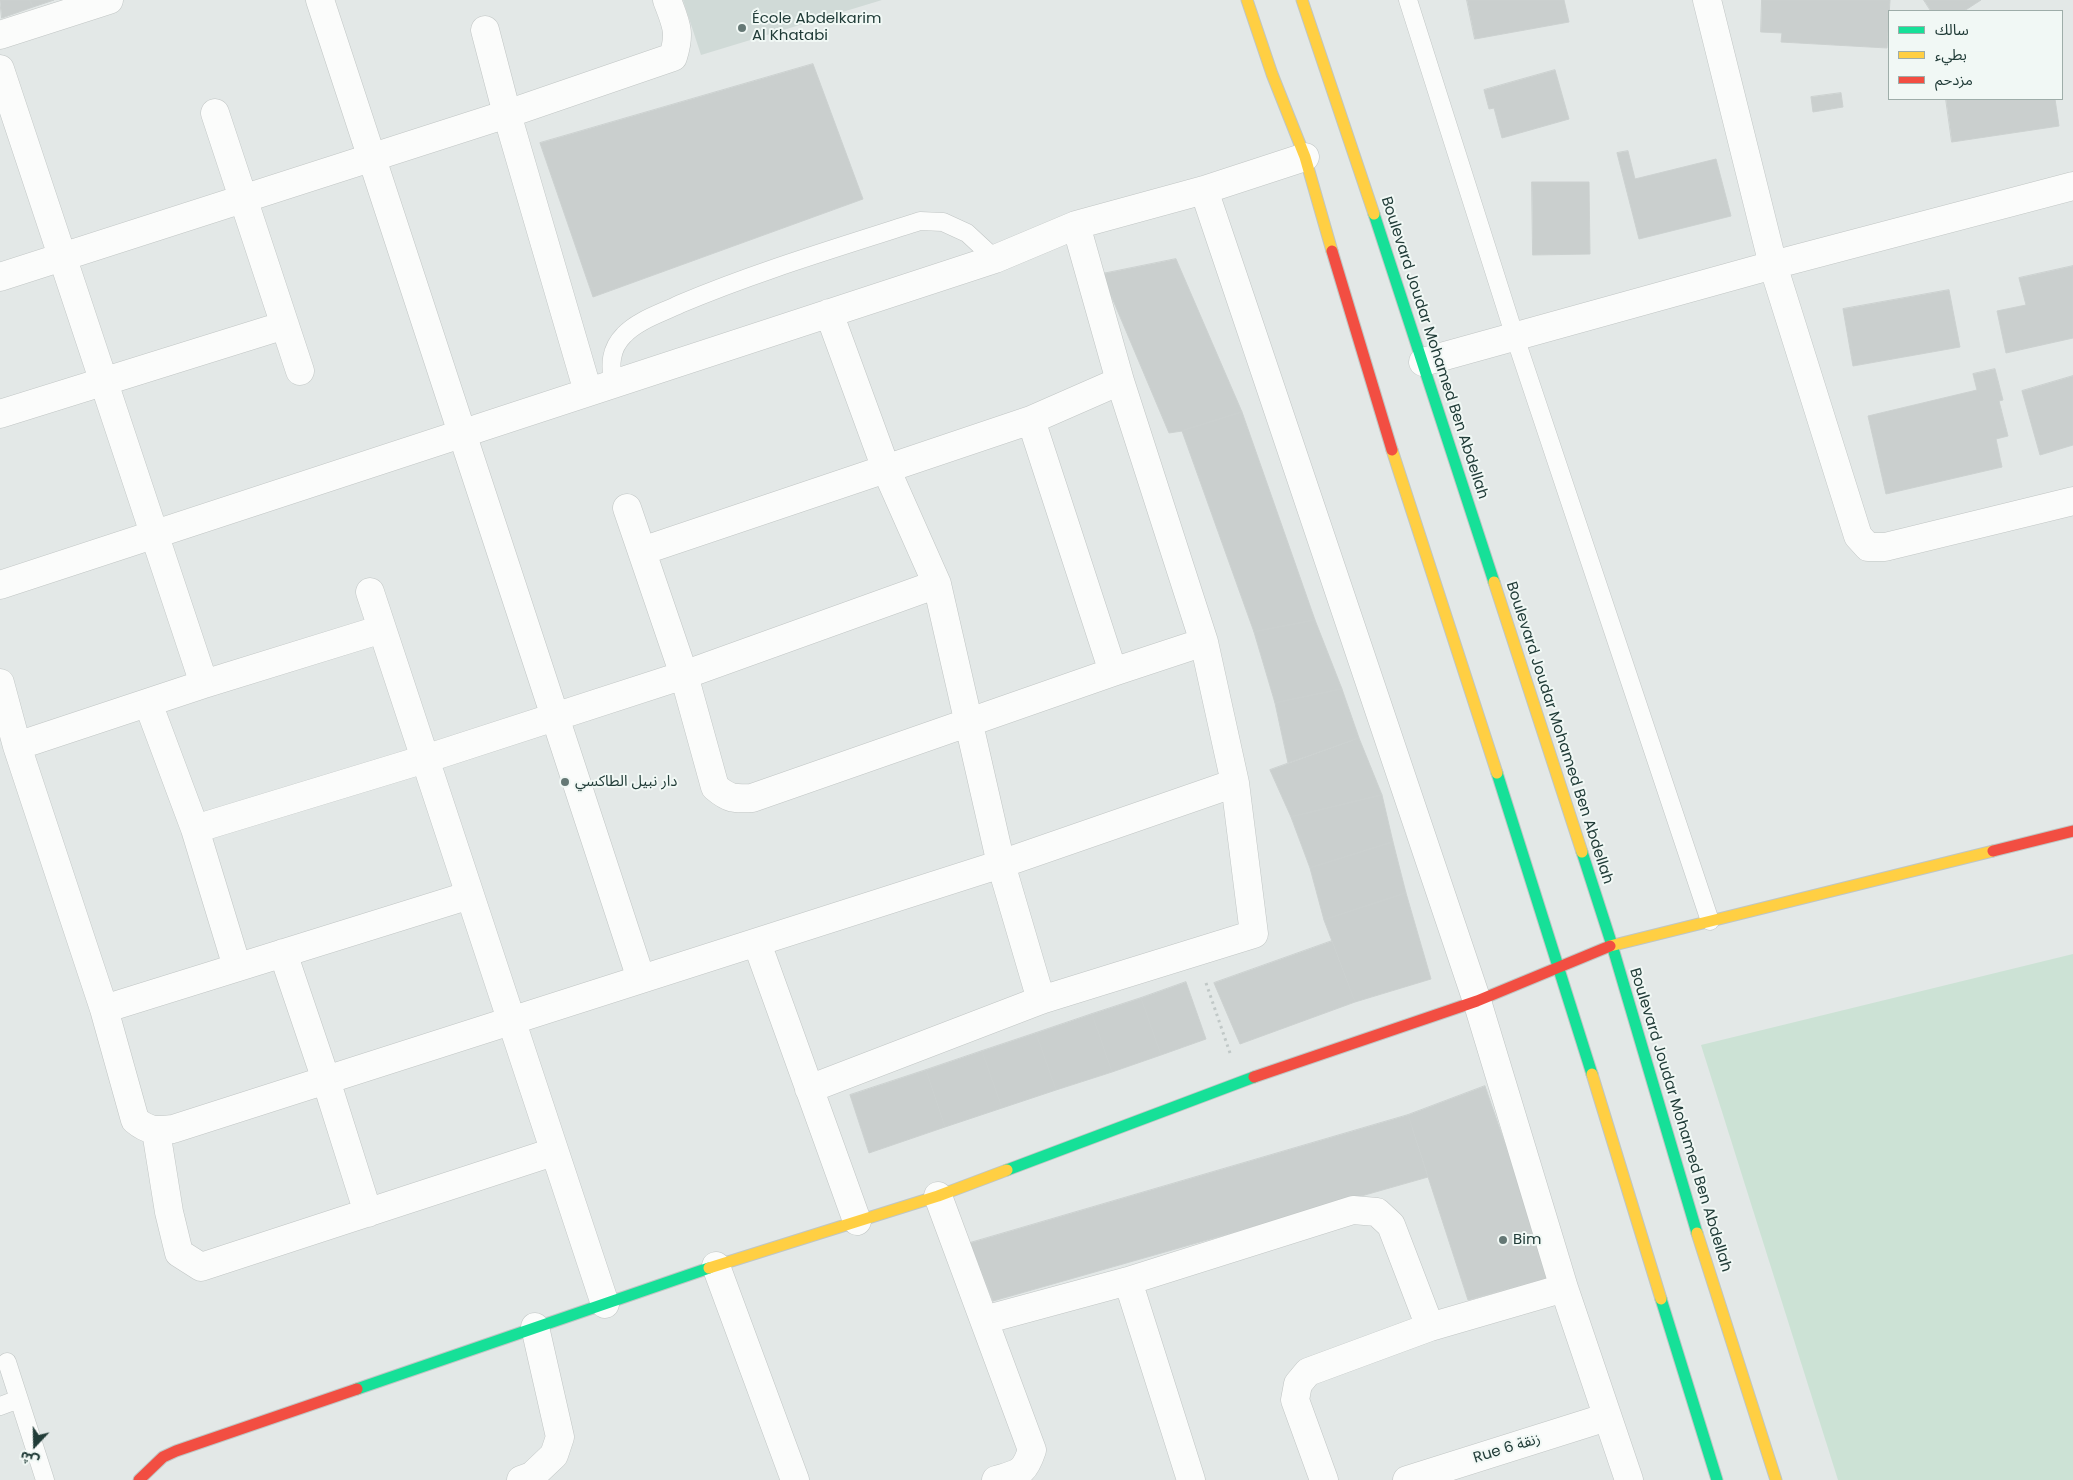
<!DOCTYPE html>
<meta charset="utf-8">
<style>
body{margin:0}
#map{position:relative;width:2073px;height:1480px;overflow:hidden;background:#e3e8e7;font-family:Poppins,"Noto Sans Arabic",sans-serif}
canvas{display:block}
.legend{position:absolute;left:1888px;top:10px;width:175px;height:90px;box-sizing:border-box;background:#f1f8f5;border:1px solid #9eada9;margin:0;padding:6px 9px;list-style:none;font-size:15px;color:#213c38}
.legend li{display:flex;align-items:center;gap:10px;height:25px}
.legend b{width:25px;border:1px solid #9eada9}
.north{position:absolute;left:10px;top:1420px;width:50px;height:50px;-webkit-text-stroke:4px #f1f8f5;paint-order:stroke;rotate:201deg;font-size:14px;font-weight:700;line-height:20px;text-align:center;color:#213c38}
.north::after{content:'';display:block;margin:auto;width:18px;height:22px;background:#213c38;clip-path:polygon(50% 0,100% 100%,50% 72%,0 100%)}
</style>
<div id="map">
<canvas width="2073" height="1480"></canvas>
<ul class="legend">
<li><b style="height:6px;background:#16e098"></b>سالك</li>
<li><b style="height:6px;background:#ffcf43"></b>بطيء</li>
<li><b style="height:6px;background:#f24e42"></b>مزدحم</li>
</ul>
<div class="north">ش</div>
</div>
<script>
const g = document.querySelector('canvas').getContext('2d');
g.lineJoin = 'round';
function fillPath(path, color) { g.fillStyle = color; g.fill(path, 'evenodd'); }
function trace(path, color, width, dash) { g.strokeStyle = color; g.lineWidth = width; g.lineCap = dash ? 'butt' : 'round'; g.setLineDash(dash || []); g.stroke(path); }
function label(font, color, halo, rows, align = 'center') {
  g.font = font + ' Poppins,"Noto Sans Arabic",sans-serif'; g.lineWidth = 4; g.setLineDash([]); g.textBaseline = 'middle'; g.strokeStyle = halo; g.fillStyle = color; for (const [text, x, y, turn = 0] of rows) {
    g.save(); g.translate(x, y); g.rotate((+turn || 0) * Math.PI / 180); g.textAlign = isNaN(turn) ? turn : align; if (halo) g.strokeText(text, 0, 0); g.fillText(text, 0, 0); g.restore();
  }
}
fillPath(new Path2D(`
 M683,0h199l-181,55z`), '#d0dad7');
fillPath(new Path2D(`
 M2073,954v526h-235l-137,-435z`), '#cce2d5');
const building = new Path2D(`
 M0,0h30l3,7 -31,11z
 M30,0h24l-21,7z
 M1467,0h97l5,22 -94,17z
 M1762,0h128l-3,48 -106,-6 1,-9 -21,-1z
 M1924,0h57l-17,11h-33z
 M813,64l50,135 -270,98 -53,-154z
 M1555,70l14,49 -67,19 -8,-30 -5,1 -5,-19z
 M1841,93l2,14 -30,5 -2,-15z
 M1946,99h109l4,27 -107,16z
 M1628,151l7,28 81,-20 15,57 -92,23 -22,-86z
 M1532,182h57l1,72 -57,1z
 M1176,259l66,153 -60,19 -13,2 -67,-159z
 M2073,266v72l-67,15 -9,-42 29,-6 -7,-27z
 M1949,290l11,57 -107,19 -10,-57z
 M1995,369l8,31 -4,1 9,35 -12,3 6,28 -116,27 -18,-78 109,-26 -4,-16z
 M2073,376v69l-33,10 -18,-64z
 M1242,412l73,208 -61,12 -72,-201z
 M1315,620l27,69 -67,14 -21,-71z
 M1342,689l17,49 -71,25 -13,-60z
 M1359,738l23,57 -91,22 -21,-47z
 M1382,795l11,47 -83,26 -19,-51z
 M1393,842l13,51 -82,27 -14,-52z
 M1406,893l25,86 -76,23 -31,-82z
 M1332,941l23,61 -115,42 -26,-61z
 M1186,982l20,57 -45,16 -20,-57z
 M1141,998l20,57 -49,17 -20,-58z
 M1092,1014l20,58 -56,18 -20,-57z
 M1036,1033l20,57 -54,18 -20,-57z
 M982,1051l20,57 -57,19 -19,-57z
 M926,1070l19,57 -76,26 -19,-58z
 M1485,1086l66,191 -83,23 -60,-185z
 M1408,1115l20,62 -435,124 -23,-58z`);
fillPath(building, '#cacfce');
trace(building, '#ccd1d0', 1);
const lane = new Path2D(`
 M1408,0l107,337 195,584
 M613,384c-3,-19 -3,-35 11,-49 14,-15 38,-22 56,-31 78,-33 160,-57 240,-83l23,1 24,11 28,26
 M7,1362l38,118
 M0,1406l19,-7`);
const street = new Path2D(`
 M320,0l321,979
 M1707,0l66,265 85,271 10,11h17l188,-46
 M485,30l22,84 81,278
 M0,35l109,-35
 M0,69l204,615
 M215,113l85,258
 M1204,190l273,811 87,287 65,192
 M0,277l507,-163 166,-57c8,-25 3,-33 -6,-57
 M829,313l57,156 51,115 64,280 40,136
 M1423,362l350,-97 300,-79
 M0,414l285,-89
 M1031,420l82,252
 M627,508l57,167 31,112c14,12 19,12 37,11l361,-126 91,-30
 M642,551l389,-131 89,-39
 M0,585l995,-326 81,-34 128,-35 101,-33
 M370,592l235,712
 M0,683l17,63 87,263 31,111c13,11 21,11 38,9l828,-265 234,-81
 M148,703l47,126 42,138
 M17,746l187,-62 178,-55
 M195,829l230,-70 259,-84 253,-91
 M757,943l100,278
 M283,953l43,127 42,133
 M104,1009l366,-114
 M809,1089l232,-89 213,-66 -19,-151 -31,-141 -84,-261 -44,-156
 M156,1131l13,81 10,41 22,14 352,-115
 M938,1196l94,254c-8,24 -13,23 -36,30
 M716,1266l79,214
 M1128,1281l63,199
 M984,1320l144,-39 225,-71 24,2 14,13 39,102
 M521,1480l11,-4 22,-21 6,-18 -25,-110
 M1324,1480l-29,-80 3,-16 10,-12 122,-45 134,-39
 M1407,1480l200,-63`);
const fast = new Path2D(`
 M1374,214l120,368
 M1497,773l95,301
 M1582,852l30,93 85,288
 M1007,1170l247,-93
 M1661,1299l56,181
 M357,1389l352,-121`);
const slow = new Path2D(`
 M1247,0l25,74 33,83 27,94
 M1302,0l72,214
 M1392,450l105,323
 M1494,582l88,270
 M1610,946l383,-95
 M1592,1074l69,225
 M1697,1233l79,247
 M709,1268l229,-72 69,-26`);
const jam = new Path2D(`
 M1332,251l60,199
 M1993,851l80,-20
 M1254,1077l223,-76 133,-55
 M139,1480l24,-23 13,-6 181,-62`);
trace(lane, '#c0c5c4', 19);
trace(street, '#c0c5c4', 29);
trace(fast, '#bfc6c4', 13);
trace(slow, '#bfc6c4', 13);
trace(jam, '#bfc6c4', 13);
trace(new Path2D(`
 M1206,983l24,70`), '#c0c8c7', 3, [2.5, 4]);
trace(lane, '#fbfcfb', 18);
trace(street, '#fbfcfb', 28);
trace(fast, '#16e098', 11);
trace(slow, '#ffcf43', 11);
trace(jam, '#f24e42', 11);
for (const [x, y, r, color] of [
 [742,28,5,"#657875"],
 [565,782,5,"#657875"],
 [1503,1240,5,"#657875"]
]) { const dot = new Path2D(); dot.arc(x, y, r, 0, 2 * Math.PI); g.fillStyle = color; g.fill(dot); trace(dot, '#f1f8f5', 2); }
label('15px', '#213c38', '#f1f8f5', [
 ["École Abdelkarim",752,19],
 ["Al Khatabi",752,36],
 ["دار نبيل الطاكسي",575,782],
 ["Bim",1513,1240]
], 'left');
label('15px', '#213c38', '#f1f8f5', [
 ["Boulevard Joudar Mohamed Ben Abdellah",1434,348,72],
 ["Boulevard Joudar Mohamed Ben Abdellah",1559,733,72],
 ["Boulevard Joudar Mohamed Ben Abdellah",1680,1120,73],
 ["Rue 6 زنقة",1507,1449,-17]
]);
</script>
